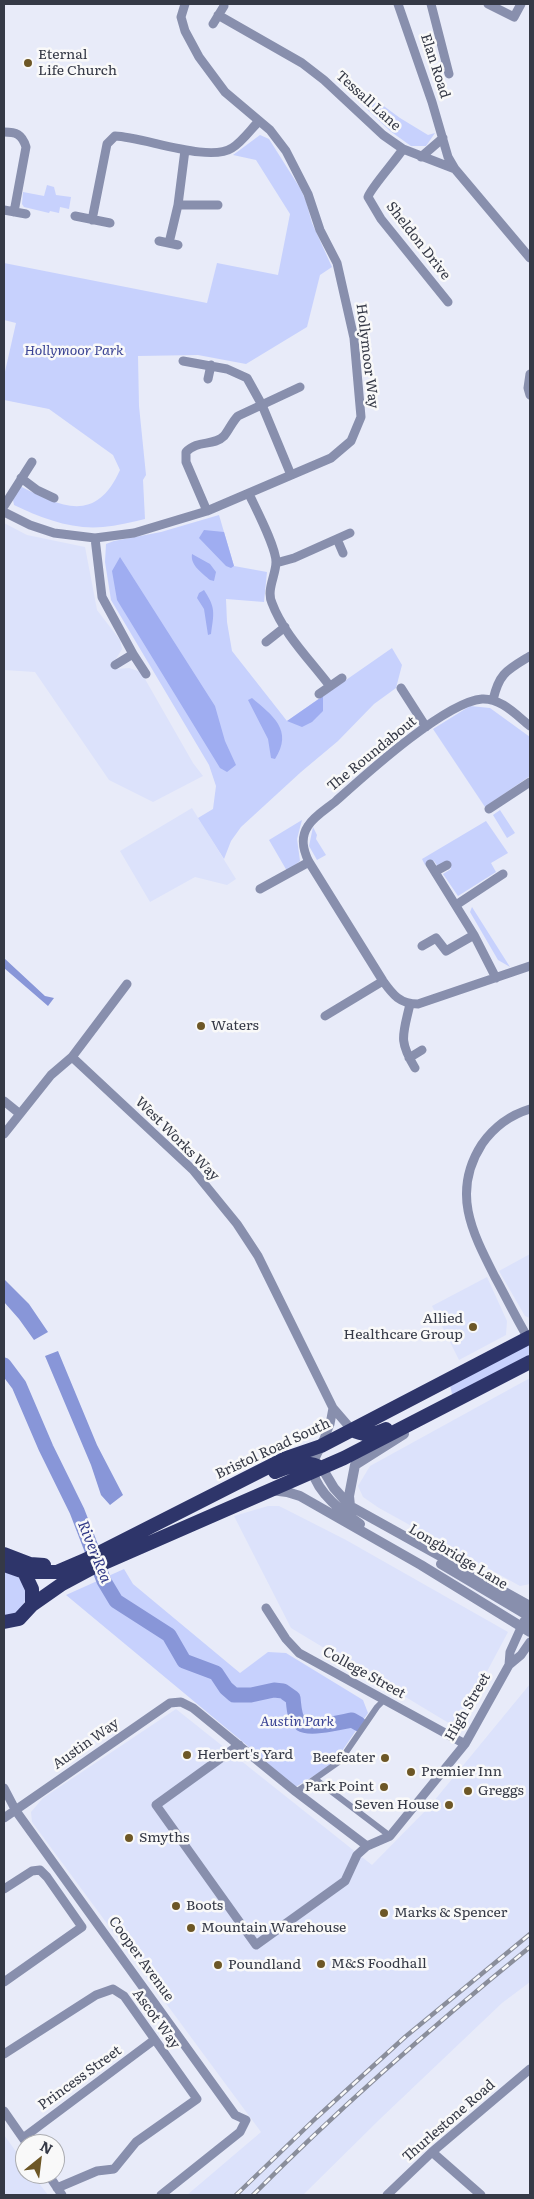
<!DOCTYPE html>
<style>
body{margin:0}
#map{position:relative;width:534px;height:2199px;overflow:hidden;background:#e8ebf9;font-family:Literata,serif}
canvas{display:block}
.frame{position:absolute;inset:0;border:5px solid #353946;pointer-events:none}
.north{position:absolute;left:15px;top:2134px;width:50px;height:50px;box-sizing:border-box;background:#f9f9f9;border:1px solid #abacb1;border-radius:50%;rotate:29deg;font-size:14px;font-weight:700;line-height:20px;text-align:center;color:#353946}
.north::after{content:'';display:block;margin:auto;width:18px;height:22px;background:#6d5726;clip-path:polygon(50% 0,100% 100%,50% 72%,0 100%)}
</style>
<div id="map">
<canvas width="534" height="2199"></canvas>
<div class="frame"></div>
<div class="north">N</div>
</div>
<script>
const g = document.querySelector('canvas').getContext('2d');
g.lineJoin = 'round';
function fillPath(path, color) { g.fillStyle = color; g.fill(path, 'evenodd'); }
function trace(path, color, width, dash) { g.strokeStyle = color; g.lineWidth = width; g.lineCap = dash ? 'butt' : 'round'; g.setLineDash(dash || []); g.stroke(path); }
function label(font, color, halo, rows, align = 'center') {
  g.font = font + ' Literata,serif'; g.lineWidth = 5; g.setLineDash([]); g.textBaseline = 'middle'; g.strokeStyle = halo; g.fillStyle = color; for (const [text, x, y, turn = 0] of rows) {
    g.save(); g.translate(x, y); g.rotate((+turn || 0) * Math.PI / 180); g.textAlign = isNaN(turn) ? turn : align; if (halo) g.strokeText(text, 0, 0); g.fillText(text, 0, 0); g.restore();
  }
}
fillPath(new Path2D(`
 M4,523l23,12 58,12 12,63 23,30 2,9 -9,15 4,5 12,-1 12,4 52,91 10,13 -50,26 -44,-22 -74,-108 -31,-2z
 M192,808l44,71 -9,6 -32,-8 -45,25 -30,-51z
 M530,1254v64l-5,-2 -26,-45z
 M487,1277l20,44 -1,14 -47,25 -27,-54z
 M530,1378v206l-10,2 -141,-78 -16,-11 -5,-11 12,-20z
 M268,1506h11l10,5 57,29 162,92 -51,96 -166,-100 -57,-112z
 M530,1684v298l-28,21 -122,116 -77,76h-116l74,-63 -229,-310 -1,-10 12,-14 133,-89 196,156 57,-58z
 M4,2135l21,29v10h7l16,21h-44z`), '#dce2fb');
fillPath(new Path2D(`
 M343,76l57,42 28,17 7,-2 -9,13h-15l-21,-15 -51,-48z
 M260,135l9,4 31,49 6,13 6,22 20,44 -12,8 -13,52 -61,37 -48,-9 -60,1 1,50 7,69 -3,5 2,39c-14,3 -28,7 -42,8 -31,3 -62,-9 -89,-22l-1,-5 7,-14c41,21 76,38 100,-16l-7,-15 -64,-46 -45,-9v-24l12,-53 -12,-3v-57l203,40 10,-40 61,12 12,-61 -34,-54 -23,-5z
 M47,185l7,2 2,8 15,2 -2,12 -9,-2 -1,6 -9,-2 -1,2 -25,-6 -2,-3 1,-12 21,4z
 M219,515l15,51 33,6 -3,30 -38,-3 1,23 5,29 55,70 105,-73 10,17 -6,23 -22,16 -36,37 -37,31 -60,55 -10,14 -7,18 -26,-41 15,-9 3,-23 -7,-21 -98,-165 -6,-38 1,-18 8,-3 47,-9z
 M470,706l20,2 40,29v39l-45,31 -52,-78z
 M500,810l15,23 -8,5 -14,-23z
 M302,820l-5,19 3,22 -13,10 -18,-31z
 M486,821l22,32 -17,10 5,9 -38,24 -15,-22 8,-5 -4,-7 -9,5 -4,-6 -9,4 -3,-6z
 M313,827l4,8 -1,4 10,16 -9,5 -8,-14z
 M472,907l38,60 -12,-7 -28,-48z
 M530,1342v15l-73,39 -5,-2 -2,-9z
 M124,1569l9,15 107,89 28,-21 18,1 77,47 5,13 -35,51 -39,24 -40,-33 -5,-8 -183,-152z
 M4,1572c22,1 28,25 15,40l-15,6z`), '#c7d1fd');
fillPath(new Path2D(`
 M204,530l20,2 10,34 -3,2 -5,-2 -27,-28z
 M192,554l18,10 6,8 -2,9 -4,-1c-8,-7 -20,-15 -18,-26z
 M120,557l95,149 10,35 11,24 -9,7 -7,-4 -103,-168 -5,-29z
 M204,590c12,18 10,23 7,44l-3,1 -4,-26 -7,-11 2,-5z
 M323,696v15l-11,11 -10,5 -15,-6z
 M252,698c20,17 42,32 23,61l-4,-1 -3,-19 -20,-39z`), '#9fadf1');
fillPath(new Path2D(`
 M4,958l41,38 9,2 -6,8 -44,-38z
 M4,1279l25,25 19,28 -14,8 -15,-21 -15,-17z
 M58,1351l39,94 26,50 -13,10 -9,-10 -10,-30 -46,-109z`), '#8896d8');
trace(new Path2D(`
 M4,1365l15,20 27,63 31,63 27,70 12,20 53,34 15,26 32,12 10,15 8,7h17l23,-5 9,1 10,7c1,8 1,21 8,26 9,6 40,-2 51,-4l7,4`), '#8896d8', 15);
trace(new Path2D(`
 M315,1779l75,57
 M296,1792l44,-31 37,-54 7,-7`), '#888fad', 6);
trace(new Path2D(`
 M398,4l34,98 16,55 7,12
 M431,4l18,70
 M488,4l26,13 7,-13
 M218,15l84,48 22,17 59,55 20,14 52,20 75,89
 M213,24l11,-18
 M4,132c12,0 18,2 22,15l-12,65
 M403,149c-7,11 -33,40 -35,48l13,22 67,83
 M421,157l22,-19
 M178,205h40
 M4,210l22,4
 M75,216l35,7
 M92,220l15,-76 8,-8c29,1 94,27 117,12 10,-6 19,-19 27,-27
 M159,241l19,4
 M169,243l9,-38 7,-55
 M183,361l44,8 20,9 15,27 29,70
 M530,374l-2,14 2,7
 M208,379l3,-14
 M21,478l16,12 17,8
 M249,494c7,15 27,53 27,68 0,13 -10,28 -4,41 11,30 38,57 57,82
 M4,506l28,-44
 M207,511l-21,-49v-10c12,-13 27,-5 38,-16 5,-6 8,-14 14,-20l62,-29
 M4,512l26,13 24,8 41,5 39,-5 73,-22 124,-53 20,-17 10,-24 -7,-79 -17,-75 -17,-33 -12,-36 -22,-43 -16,-21 -45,-38 -26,-35 -14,-26 -4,-14 4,-13
 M95,538l7,59 31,57 -18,11
 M337,539l6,14
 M276,563l18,-5 56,-25
 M266,642l19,-15
 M133,654l13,20
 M401,688l25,39
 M319,694l23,-16
 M493,700c6,-27 14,-30 37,-44
 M530,726c-14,-11 -29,-28 -48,-27 -37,3 -117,76 -146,102 -8,7 -22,15 -28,25 -8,12 -5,24 1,36l74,119c10,14 17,23 35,23l112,-38
 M489,809l41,-27
 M430,864l44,71 22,43
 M436,871l11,-6
 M260,889l49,-27
 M456,905l47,-31
 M422,946l14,-8 10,13 28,-16
 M410,1004c-7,31 -12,36 5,64
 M325,1016l58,-35
 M72,1057l121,113 44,54 21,32 75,152 19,22
 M409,1058l13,-8
 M4,1101l16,13
 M4,1134l47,-59 21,-18 55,-73
 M528,1338c-12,-20 -22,-41 -33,-61 -23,-45 -44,-85 -13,-133 12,-17 28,-29 48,-35
 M321,1446l9,-22 3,-16
 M266,1608l20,31 13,14 166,91
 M509,1665l1,-13 14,-31
 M239,1745l-83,60 100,140 89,-64 12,-26 10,-9 23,-10 75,-92 44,-79 12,-10 9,-13
 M4,1788l12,23 219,304 11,5 -6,12 -79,63
 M4,1818l166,-115 11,-1 12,6 103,84 71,54
 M4,1889l28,-18 8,-1 7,7 35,50 -78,55
 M4,2054l92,-59 17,-6 11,7 73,103 -61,43 -22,27 -17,2 -40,17
 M4,2111l23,33
 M23,2138l131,-98
 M432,2152l49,43
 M48,2174l14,21
 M387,2195l45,-43 98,-83`), '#888fad', 9);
trace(new Path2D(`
 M321,1446c-5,8 -10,17 -8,26 5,22 30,40 47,52
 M322,1468l12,20 16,18 180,100
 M271,1490l16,2 13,4 121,69 109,67
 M350,1506l-1,-10 6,-31 49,-31
 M441,1564l86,51 3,8`), '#888fad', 10);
trace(new Path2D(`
 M352,1430c12,6 21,5 34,-1
 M275,1472c15,-6 32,-13 46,-4
 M4,1554l26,10 14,1
 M4,1565l20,7 8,17v16
 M24,1572h33l28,-12 201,-102 35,-12 209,-109
 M4,1622l15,-3 13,-14 30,-21 28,-15 254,-111 186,-96`), '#2e356a', 14);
const rail = new Path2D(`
 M236,2195l80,-77 89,-81 125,-103
 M253,2195c87,-88 181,-170 277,-248`);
trace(rail, '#8a8e9b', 4.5);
trace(rail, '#f9f9f9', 2.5, [8]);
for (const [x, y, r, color] of [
 [28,63,5,"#6d5726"],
 [201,1026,5,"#6d5726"],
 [473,1327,5,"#6d5726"],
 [187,1755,5,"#6d5726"],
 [385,1758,5,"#6d5726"],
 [411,1772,5,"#6d5726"],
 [384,1787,5,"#6d5726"],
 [468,1791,5,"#6d5726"],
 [449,1805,5,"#6d5726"],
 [129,1838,5,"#6d5726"],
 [176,1906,5,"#6d5726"],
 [384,1913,5,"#6d5726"],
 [191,1928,5,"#6d5726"],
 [321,1964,5,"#6d5726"],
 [218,1965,5,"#6d5726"]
]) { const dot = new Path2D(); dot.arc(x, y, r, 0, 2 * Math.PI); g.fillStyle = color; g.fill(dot); trace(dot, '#f9f9f9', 2); }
label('14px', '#353946', '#f9f9f9', [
 ["Eternal",38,55],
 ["Life Church",38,71],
 ["Waters",211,1026],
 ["Allied",463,1319,"right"],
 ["Healthcare Group",463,1335,"right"],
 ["Herbert's Yard",197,1755],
 ["Beefeater",375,1758,"right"],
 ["Premier Inn",421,1772],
 ["Park Point",374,1787,"right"],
 ["Greggs",478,1791],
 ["Seven House",439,1805,"right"],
 ["Smyths",139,1838],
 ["Boots",186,1906],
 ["Marks & Spencer",394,1913],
 ["Mountain Warehouse",201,1928],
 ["M&S Foodhall",331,1964],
 ["Poundland",228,1965]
], 'left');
label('14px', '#353946', '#f9f9f9', [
 ["Elan Road",435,66,72],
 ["Tessall Lane",368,101,42],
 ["Sheldon Drive",418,241,52],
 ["Hollymoor Way",367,356,83],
 ["The Roundabout",372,754,-39],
 ["West Works Way",177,1139,45],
 ["Bristol Road South",273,1449,-25],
 ["Longbridge Lane",458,1557,31],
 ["College Street",364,1673,29],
 ["High Street",468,1707,-60],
 ["Austin Way",86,1744,-35],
 ["Cooper Avenue",141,1959,54],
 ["Ascot Way",156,2019,54],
 ["Princess Street",80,2078,-36],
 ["Thurlestone Road",449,2121,-41]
]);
label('italic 14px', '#3c4595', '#f9f9f9', [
 ["Hollymoor Park",74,351],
 ["Austin Park",297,1722]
]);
label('italic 15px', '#313886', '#f9f9f9', [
 ["River Rea",94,1552,68]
]);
</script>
